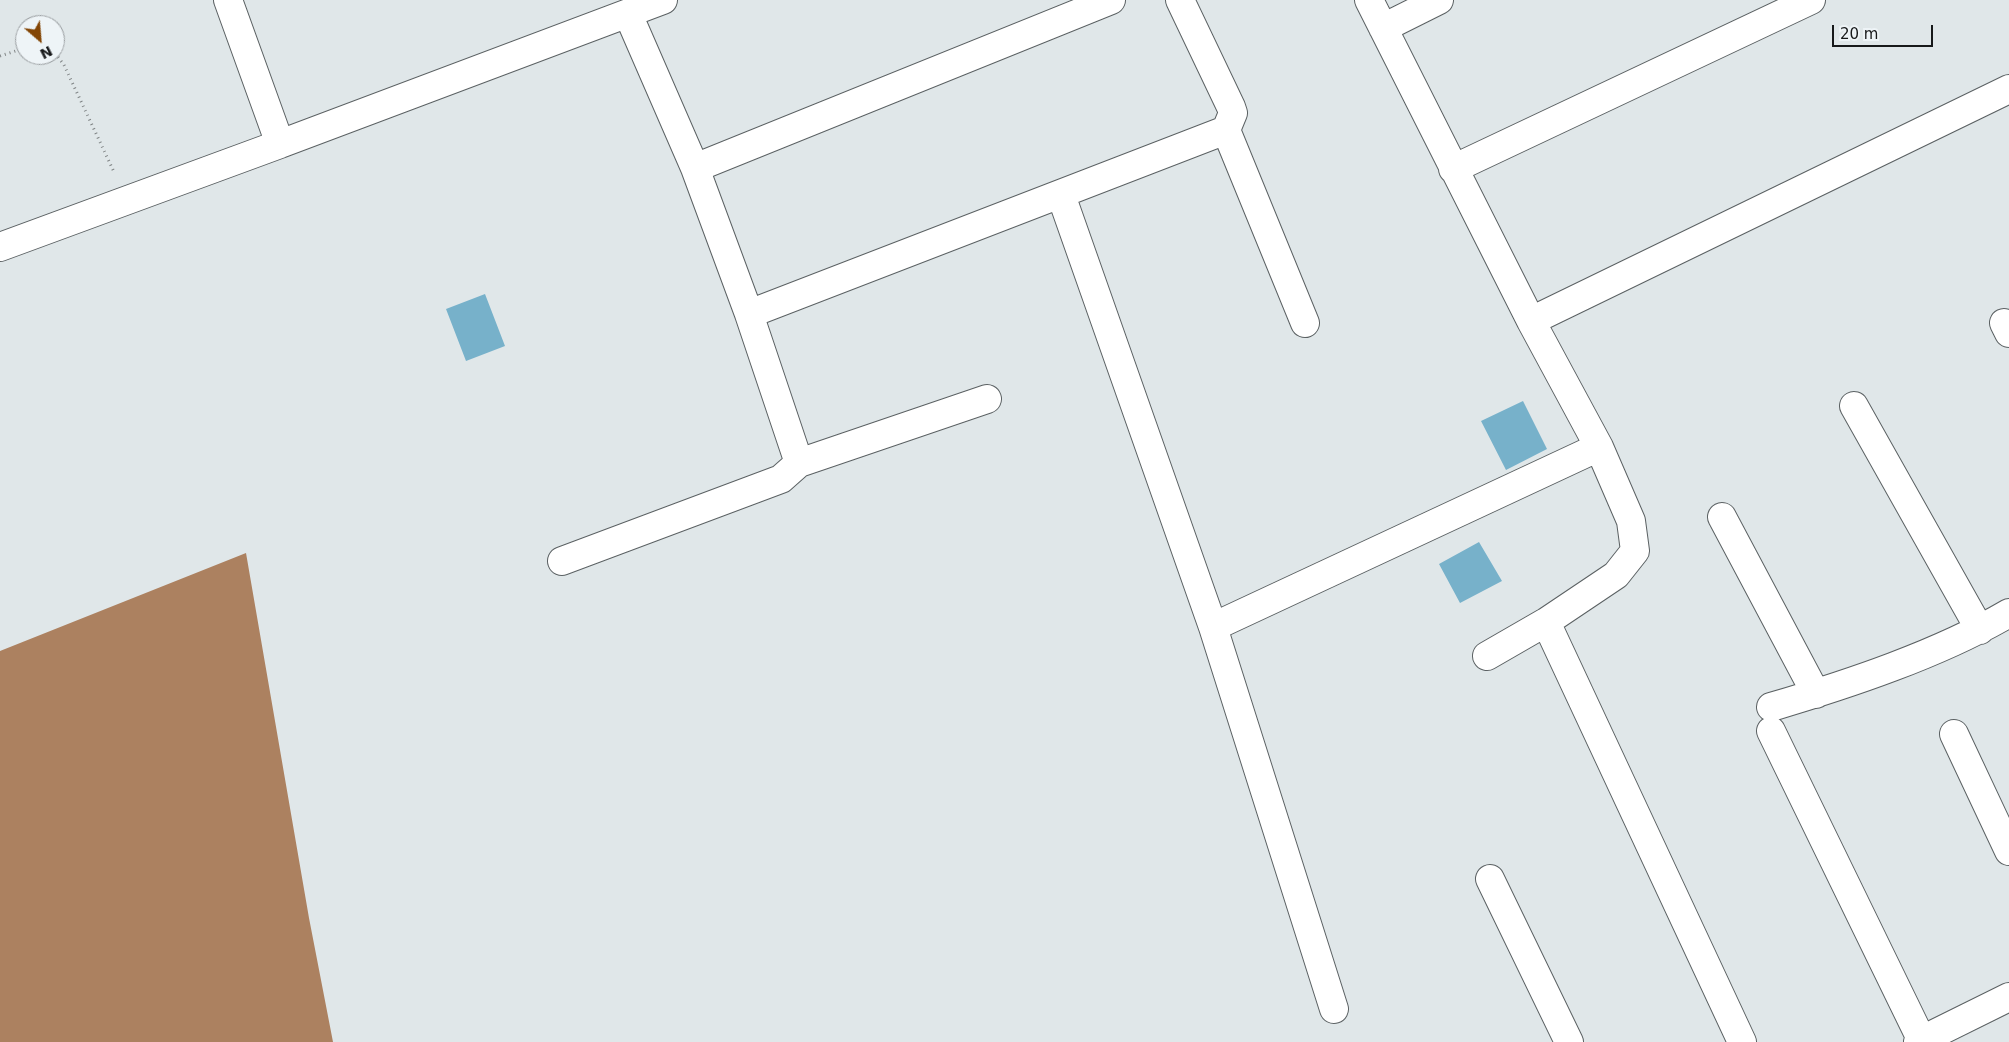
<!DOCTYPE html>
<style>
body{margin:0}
#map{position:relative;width:2009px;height:1042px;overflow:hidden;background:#e0e7e9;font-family:"DejaVu Sans",sans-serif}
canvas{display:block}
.north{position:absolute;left:15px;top:15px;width:50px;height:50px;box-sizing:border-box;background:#eef4f7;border:1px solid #989c9f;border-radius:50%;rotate:153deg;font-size:14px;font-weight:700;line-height:20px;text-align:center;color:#17191a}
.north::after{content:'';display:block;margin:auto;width:18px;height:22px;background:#834504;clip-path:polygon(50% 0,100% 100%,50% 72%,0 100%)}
.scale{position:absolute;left:1832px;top:25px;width:101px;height:22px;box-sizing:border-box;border:2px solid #17191a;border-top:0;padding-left:6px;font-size:15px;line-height:18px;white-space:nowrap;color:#17191a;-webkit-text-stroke:4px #eef4f7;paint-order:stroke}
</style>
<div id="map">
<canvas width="2009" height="1042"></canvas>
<div class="north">N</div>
<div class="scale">20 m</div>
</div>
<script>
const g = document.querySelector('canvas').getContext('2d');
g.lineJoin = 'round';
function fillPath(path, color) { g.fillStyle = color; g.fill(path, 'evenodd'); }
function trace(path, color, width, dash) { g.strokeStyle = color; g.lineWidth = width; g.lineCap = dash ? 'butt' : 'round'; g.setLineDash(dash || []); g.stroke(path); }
fillPath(new Path2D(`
 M246,553l63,365 24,124h-333v-391z`), '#ac8160');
fillPath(new Path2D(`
 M485,294l20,52 -39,15 -20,-52z
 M1523,401l24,48 -41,21 -25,-49z
 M1479,542l23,39 -42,22 -21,-39z`), '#77b1ca');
const minor = new Path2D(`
 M228,0l52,144 383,-144
 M1369,0l162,321 68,126 32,74 4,30 -19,24 -70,47 -59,34
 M628,14l67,154 54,146 50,149
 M1383,28l56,-28
 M1226,130l79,193
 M695,168l416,-168
 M1453,169l358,-169
 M1061,195l152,432 121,382
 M0,247l280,-103
 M749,314l477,-184 7,-17 -2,-6 -51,-107
 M1531,321l478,-232
 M2004,323l5,10
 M1854,406l126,224
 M1722,517l94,177
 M562,561l219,-82 18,-16 188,-64
 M1546,622l196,420
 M1213,627l386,-180
 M1771,707c78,-23 168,-53 238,-94
 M1771,731l151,310
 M1954,734l55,117
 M1490,879l79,163
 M1918,1042l91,-45`);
trace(minor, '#5b6163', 30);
trace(new Path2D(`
 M55,53l9,12 50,107
 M0,56l25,-8`), '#808586', 3, [1, 4]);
trace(minor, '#fff', 28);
</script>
